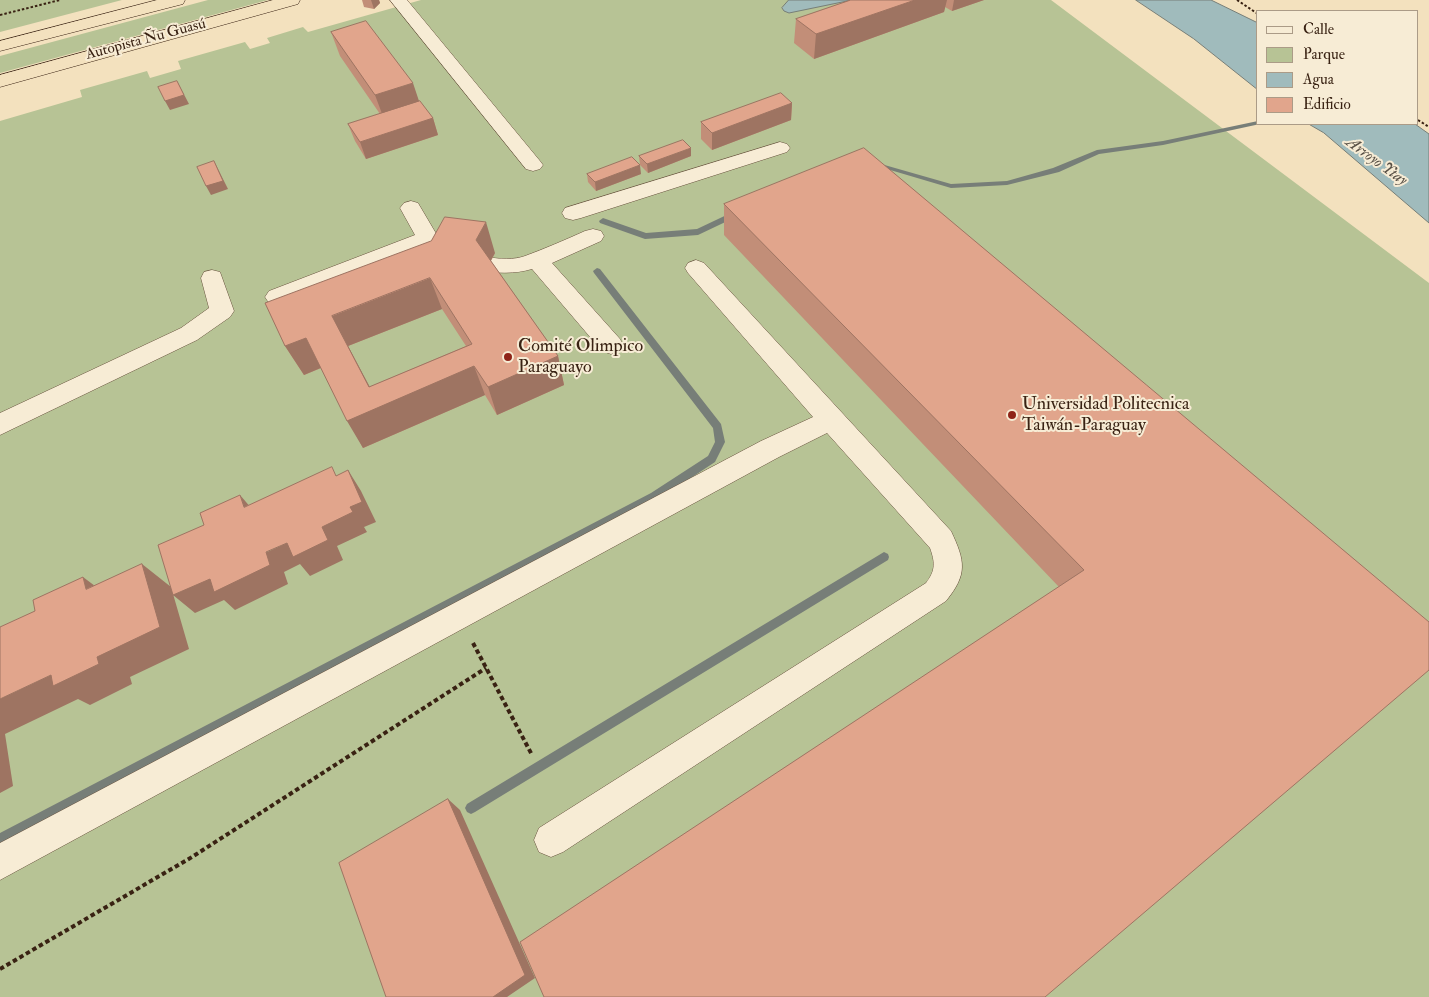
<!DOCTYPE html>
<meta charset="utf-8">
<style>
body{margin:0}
#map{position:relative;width:1429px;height:997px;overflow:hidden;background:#f3e1be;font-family:"IM FELL Double Pica",serif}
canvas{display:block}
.legend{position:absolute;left:1256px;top:10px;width:162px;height:115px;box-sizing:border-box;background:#f7ecd5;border:1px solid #ab9b87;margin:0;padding:6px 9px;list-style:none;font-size:15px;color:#392213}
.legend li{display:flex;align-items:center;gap:10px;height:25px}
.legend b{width:25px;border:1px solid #ab9b87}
</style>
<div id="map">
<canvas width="1429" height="997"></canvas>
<ul class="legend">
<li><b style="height:6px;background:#f7ecd5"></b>Calle</li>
<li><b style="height:14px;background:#b7c395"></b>Parque</li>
<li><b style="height:14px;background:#a0bbbc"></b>Agua</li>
<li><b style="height:14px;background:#e1a58c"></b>Edificio</li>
</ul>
</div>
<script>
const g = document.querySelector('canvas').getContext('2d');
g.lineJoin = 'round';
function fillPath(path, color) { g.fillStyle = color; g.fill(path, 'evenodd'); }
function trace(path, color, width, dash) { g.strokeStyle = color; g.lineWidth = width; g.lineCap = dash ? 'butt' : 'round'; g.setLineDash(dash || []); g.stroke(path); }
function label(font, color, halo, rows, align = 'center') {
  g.font = font + ' "IM FELL Double Pica",serif'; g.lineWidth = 4; g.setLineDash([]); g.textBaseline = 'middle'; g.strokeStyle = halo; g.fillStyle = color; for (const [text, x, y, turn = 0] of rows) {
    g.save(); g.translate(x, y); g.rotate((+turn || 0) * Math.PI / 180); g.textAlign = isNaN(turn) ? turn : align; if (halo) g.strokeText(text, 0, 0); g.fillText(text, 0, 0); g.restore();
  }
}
fillPath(new Path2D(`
 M0,0h122l-122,32z
 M208,0h60l-268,73v-17z
 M421,0h630l378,283v714h-1429v-876l82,-24 -2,-7 67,-19 3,7 31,-9 -3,-8 67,-19 5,7 20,-6 -3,-5 36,-11 5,5z`), '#b7c395');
const water = new Path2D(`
 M789,0h63l-63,13 -5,-2 -2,-3z
 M1136,0h75l47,23v67l-64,-51z
 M1309,124h106l14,10v89l-105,-90z`);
fillPath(water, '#a0bbbc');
trace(water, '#777e78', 1);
fillPath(new Path2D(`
 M1258,121v3h2l-97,21 -64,9 -40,18 -52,13 -56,3 -81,-24 4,-2 77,22 56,-3 46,-13 44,-18 66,-9z
 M735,211l4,3 -1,2 -40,19 -53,4 -45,-16 -1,-2 4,-3 43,15 51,-4z
 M597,268l3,1 121,155 4,18 -10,20 -56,37 -659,347v-13l651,-340 57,-37 7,-14 -2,-14 -119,-155 -1,-2z
 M884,552l4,2 1,3 -1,3 -413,252 -4,2 -4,-2 -2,-4 2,-4z`), '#777e78');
const minor = new Path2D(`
 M390,0h17l133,161 3,4 -3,4 -7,2 -7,-2z
 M780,142l7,2 3,4 -3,4 -206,66 -8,2 -8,-2 -3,-5 3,-5z
 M411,201l7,2 26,44c21,6 60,17 81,9 19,-7 40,-16 60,-25l8,-2 8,2 3,5 -3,5 -49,22 68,76 3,6 -3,6 -9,3 -9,-3 -70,-82c-34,10 -70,-2 -104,-12l-5,-9 -138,55 -8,2 -8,-2 -4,-6 4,-6 146,-56 -15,-27 4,-5z
 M696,260l8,3 247,268c14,30 17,43 -5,70l-383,251 -12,5 -12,-5 -5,-12 5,-12 387,-245c10,-13 9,-21 4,-35l-103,-115 -48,24 -779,423v-37l761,-402 52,-24 -125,-144 -3,-5 3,-5z
 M212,270l8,2 14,39 -4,6 -33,23 -197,95v-22l181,-85 28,-20 -8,-30 3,-6z`);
const highway = new Path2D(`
 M157,0h28l-2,4 -183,47v-10z
 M273,0h27l-2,4 -298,83v-12z`);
trace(minor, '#68523e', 1);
trace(highway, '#392213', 1);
trace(new Path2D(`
 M1237,0l21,14
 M0,15l60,-15
 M1418,120l11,7`), '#392213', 2, [2.5, 2]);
trace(new Path2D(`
 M473,643l59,112
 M0,969l192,-112 294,-189`), '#392213', 4, [4.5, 3]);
fillPath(minor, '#f7ecd5');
fillPath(highway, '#f3e1be');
fillPath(new Path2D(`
 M362,0h17l1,3 -6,6 -10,-2z
 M851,0h133l-32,11 -7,-4 -1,5 -130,47 -20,-16 2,-24z
 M331,32l88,69 14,17 5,17 -72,24 -11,-18 -7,-17 32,-10 -40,-58z
 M792,103l-1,17 -79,30 -11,-11v-17z
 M639,156h52l-43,17 -8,-8z
 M587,174h54l-45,17 -8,-9z
 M724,204l705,418 -370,-35 -335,-352z
 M495,253l-4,8 67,95 6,29 -67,30 -12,-20 -122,53 -42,-80 -17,7 -19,-29 -20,-43zM442,309l24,37 -97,41 -21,-41z`), '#c28e78');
fillPath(new Path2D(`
 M371,0h8l1,3 -6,6z
 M915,0h32l-3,12 -130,47 2,-25z
 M954,0h30l-32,11z
 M177,81l12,23 -19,6 -5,-9z
 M413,83l8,24 -37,12 -9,-24z
 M792,103l-1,17 -79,30v-17z
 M433,118l5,17 -72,24 -6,-17z
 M691,148v8l-43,17 -1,-9z
 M214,161l14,28 -17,6 -5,-9z
 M640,165l1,9 -45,17 -1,-9z
 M486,222l9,31 -10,18 -9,-31z
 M430,278l12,31 -94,37 32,60 94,-40 11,29 -122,53 -16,-27 -15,-105z
 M306,338l17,29 -19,8 -19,-29z
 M558,356l6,29 -67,30 -9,-28z
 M348,470l13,21 15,31 -12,5 3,5 -30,14 6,14 -33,16 -10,-12 -16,8 4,12 -53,26 -11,-10 -29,13 -22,-18 149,-68 28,-20z
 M240,495l18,21 -14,-9z
 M142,564l29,23 18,62 -59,28 2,7 -42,21 -12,-6 -73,35 8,52 -13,7v-94l51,-24 46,-18z
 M83,577l32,24 -29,-12z
 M448,799l12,11 75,168 -28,19h-14z`), '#9e7462');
const building = new Path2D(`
 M851,0h64l-99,34 -20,-15z
 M366,21l47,62 -38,12 -44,-63z
 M177,81l7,14 -19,6 -7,-14z
 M781,93l11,10 -80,30 -11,-11z
 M420,101l13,17 -73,24 -12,-18z
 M683,140l8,8 -44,16 -8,-8z
 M864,148l565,474v48l-384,327h-501l-24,-55 564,-372 -360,-366z
 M632,157l8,8 -45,17 -8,-8z
 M214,161l9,20 -17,5 -9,-19z
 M445,217l41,5 -10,18 82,116 -70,31 -14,-21 -127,55 -41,-83 -21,8 -20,-43 166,-62zM430,278l42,66 -103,43 -37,-71z
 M332,467l4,9 12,-6 14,32 -12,5 3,5 -31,15 6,13 -35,17 -6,-14 -21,9 4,13 -56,27 -4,-13 -37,16 -15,-50 46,-20 -4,-12 40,-18 4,12z
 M142,564l18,63 -63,30 2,7 -46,22 -2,-11 -51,24v-72l35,-16 -2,-11 50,-23 3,12z
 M448,799l77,176 -32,22h-107l-47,-134z`);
fillPath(building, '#e1a58c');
trace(building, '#9e7462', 1);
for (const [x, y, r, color] of [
 [508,357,5,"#8f2418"],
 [1012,415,5,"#8f2418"]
]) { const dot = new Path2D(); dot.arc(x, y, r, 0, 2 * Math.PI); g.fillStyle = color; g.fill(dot); trace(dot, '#f7ecd5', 2); }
label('15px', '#392213', '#f7ecd5', [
 ["Autopista Ñu Guasú",146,40,-15]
]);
label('italic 16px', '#585046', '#f7ecd5', [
 ["Arroyo Ytay",1376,162,36]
]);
label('18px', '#392213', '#f7ecd5', [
 ["Comité Olimpico",518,347],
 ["Paraguayo",518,368],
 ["Universidad Politecnica",1022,405],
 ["Taiwán-Paraguay",1022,426]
], 'left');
</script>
